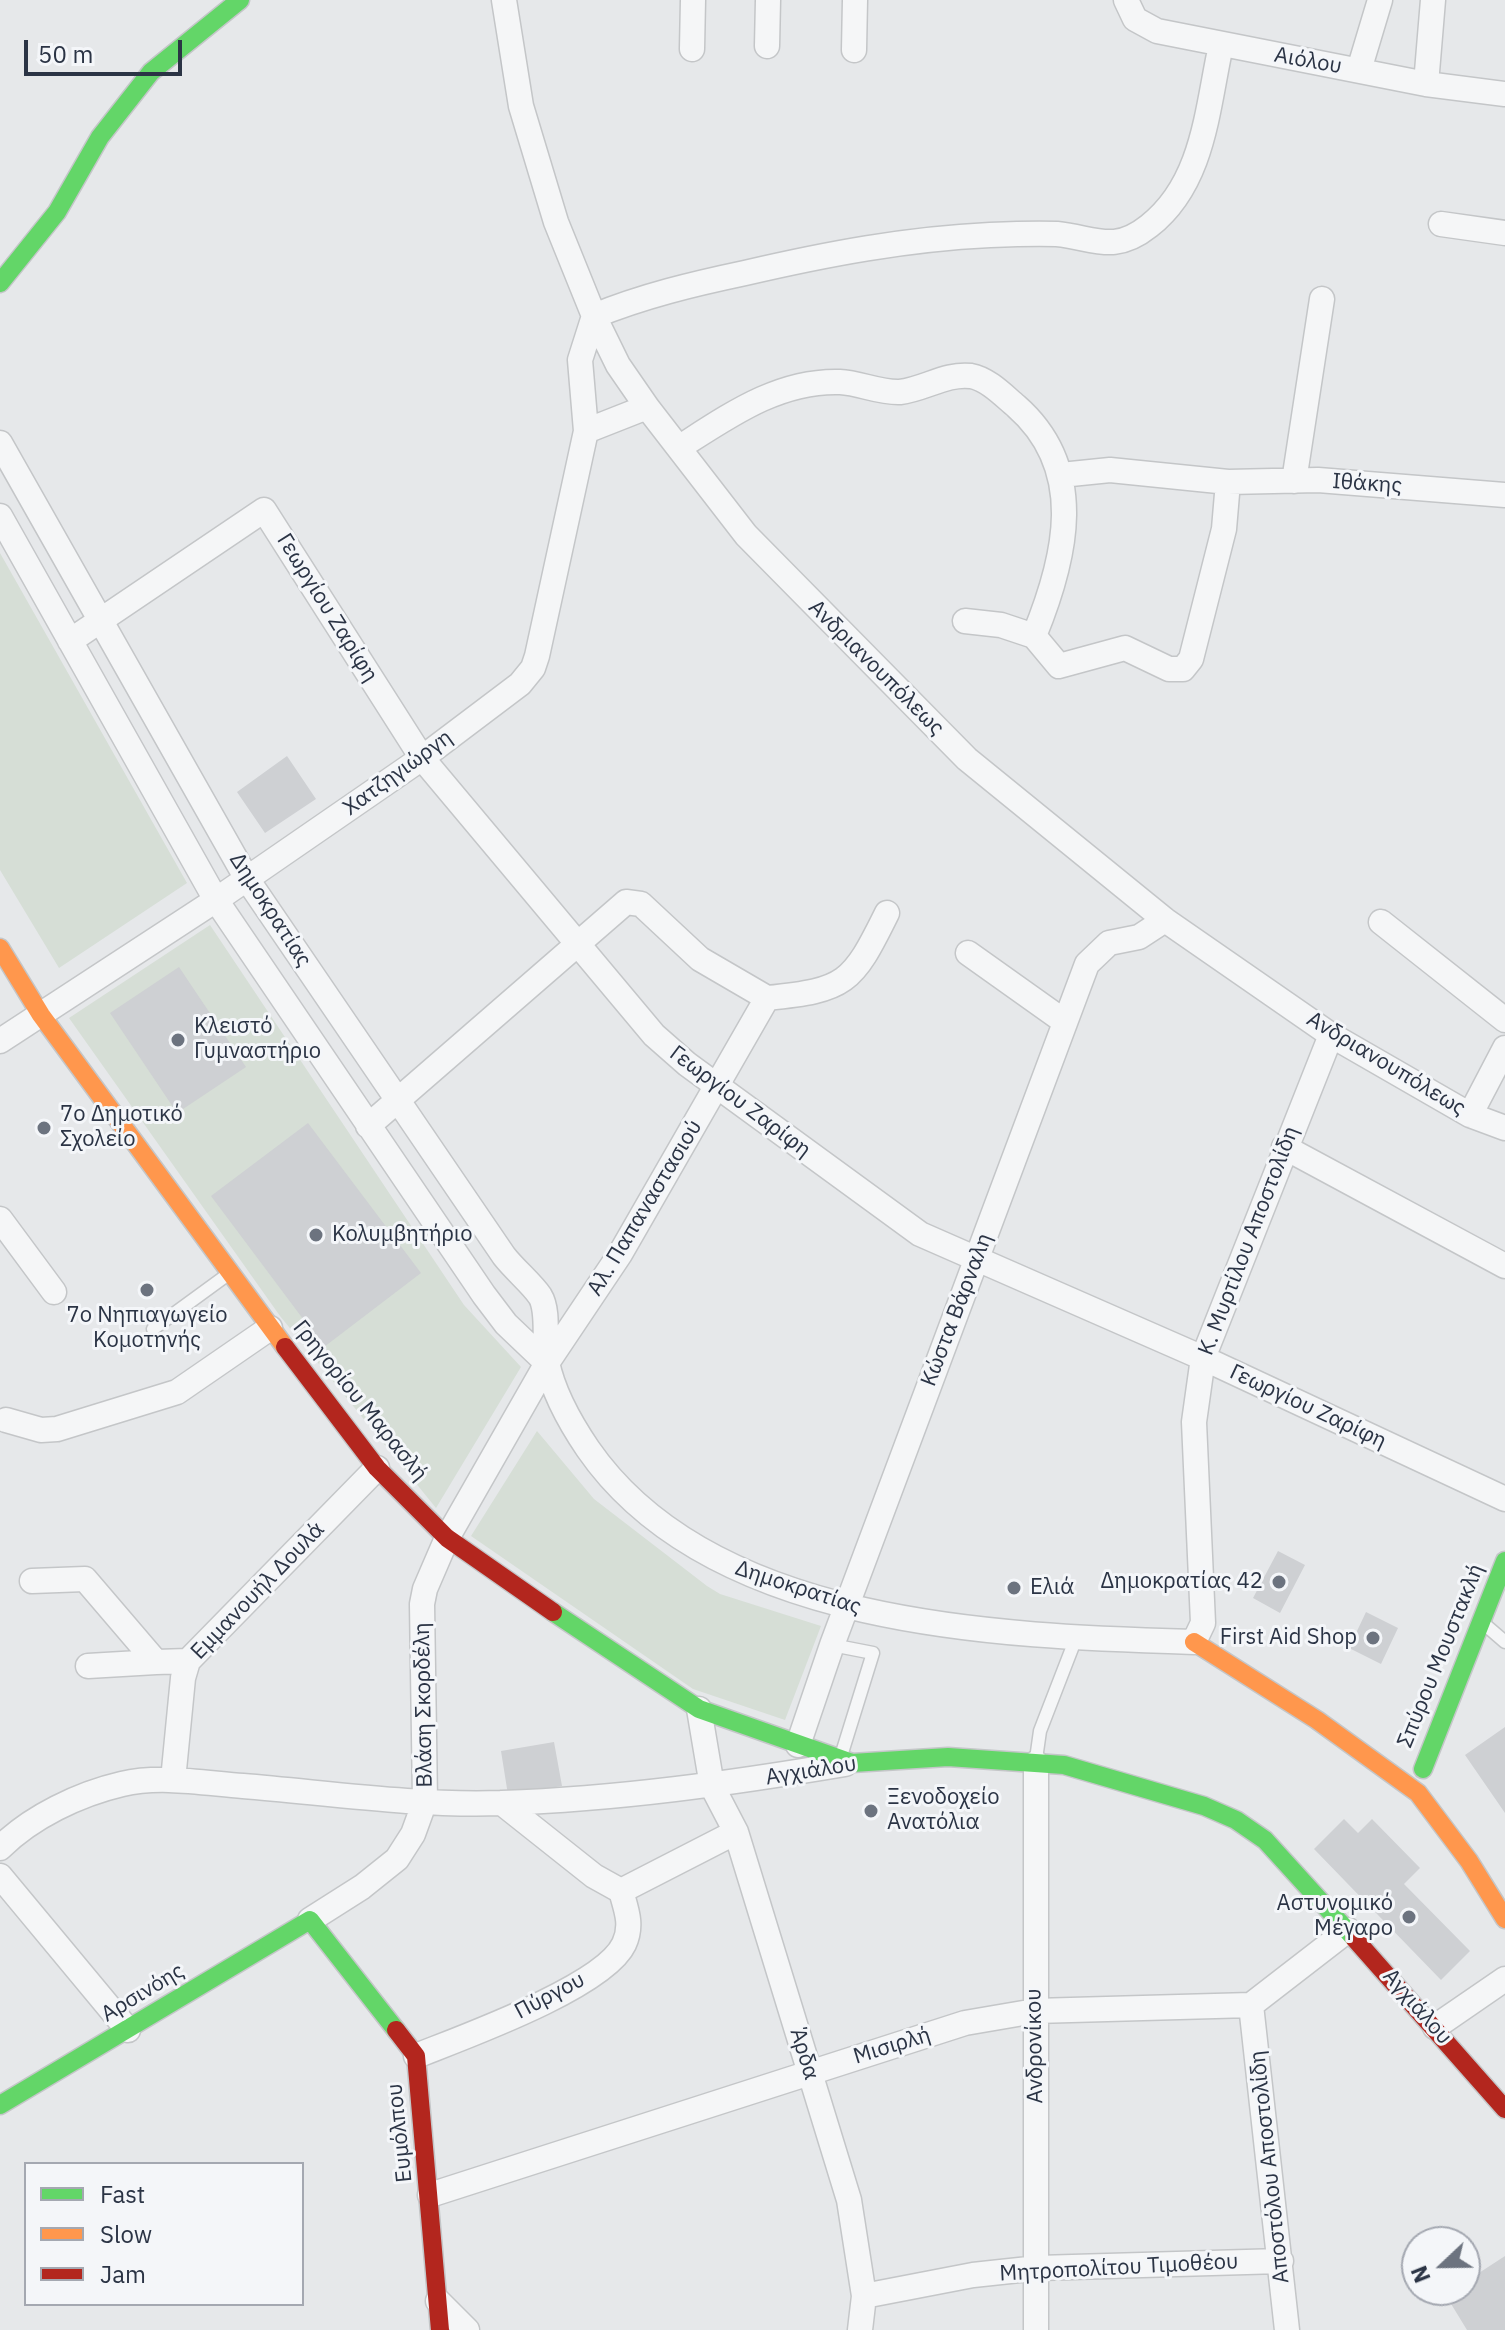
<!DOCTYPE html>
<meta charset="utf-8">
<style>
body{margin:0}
#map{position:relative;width:1505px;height:2330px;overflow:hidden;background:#e6e8ea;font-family:"IBM Plex Sans",sans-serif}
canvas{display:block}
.legend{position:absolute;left:24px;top:2162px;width:280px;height:144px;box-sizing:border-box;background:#f4f6f9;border:2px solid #a4a8b1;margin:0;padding:10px 14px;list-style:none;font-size:24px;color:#2b3445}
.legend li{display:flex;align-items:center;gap:16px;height:40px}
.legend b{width:40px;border:2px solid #a4a8b1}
.north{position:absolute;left:1401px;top:2226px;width:80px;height:80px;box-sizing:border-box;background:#f4f6f9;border:2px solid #a4a8b1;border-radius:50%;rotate:248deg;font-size:22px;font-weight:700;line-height:32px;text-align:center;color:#2b3445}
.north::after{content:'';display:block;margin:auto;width:28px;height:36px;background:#6c737f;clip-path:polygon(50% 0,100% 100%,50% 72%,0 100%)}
.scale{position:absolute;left:24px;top:40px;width:158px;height:36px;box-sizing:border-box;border:4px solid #2b3445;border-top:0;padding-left:10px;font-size:24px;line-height:28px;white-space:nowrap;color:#2b3445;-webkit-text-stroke:6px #f4f6f9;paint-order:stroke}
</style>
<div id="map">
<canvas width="1505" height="2330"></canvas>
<ul class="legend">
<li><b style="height:10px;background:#63d668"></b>Fast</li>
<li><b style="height:10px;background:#ff974d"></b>Slow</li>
<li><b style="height:10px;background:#b3261e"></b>Jam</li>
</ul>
<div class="north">N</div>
<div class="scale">50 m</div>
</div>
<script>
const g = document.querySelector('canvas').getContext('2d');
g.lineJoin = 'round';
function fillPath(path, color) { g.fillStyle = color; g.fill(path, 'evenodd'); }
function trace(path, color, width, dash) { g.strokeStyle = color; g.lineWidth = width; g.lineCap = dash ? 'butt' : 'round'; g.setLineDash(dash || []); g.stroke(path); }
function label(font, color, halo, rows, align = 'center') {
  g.font = font + ' "IBM Plex Sans",sans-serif'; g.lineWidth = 6; g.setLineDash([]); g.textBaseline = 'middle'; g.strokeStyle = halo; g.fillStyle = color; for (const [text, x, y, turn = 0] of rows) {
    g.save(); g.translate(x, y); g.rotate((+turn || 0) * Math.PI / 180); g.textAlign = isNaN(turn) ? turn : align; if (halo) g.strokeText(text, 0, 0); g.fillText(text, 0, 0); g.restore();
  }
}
fillPath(new Path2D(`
 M0,553l187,330 -128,85 -59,-98z
 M210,925l254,380 57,62 -85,141 -156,-192 -211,-298z
 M537,1431l57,68 113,87 13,8 101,32 -36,94 -92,-31 -222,-153z`), '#d6ded6');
fillPath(new Path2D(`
 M287,756l29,43 -51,34 -28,-41z
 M179,967l67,100 -69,46 -67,-100z
 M308,1123l113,150 -97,74 -113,-151z
 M1278,1551l27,14 -25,48 -27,-15z
 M1366,1612l32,16 -17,36 -32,-16z
 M1505,1727v86l-40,-58z
 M554,1742l8,44 -54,9 -7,-44z
 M1344,1819l14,14 14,-14 48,49 -16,16 66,67 -29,29 -127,-131z
 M1505,2256v74h-38l-22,-36 20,-4v-8z`), '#ced0d3');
const lane = new Path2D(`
 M153,1329l74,-54
 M1483,1623l22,19
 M832,1645l41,8 -32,103
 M1036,1759l4,-28 36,-93`);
const street = new Path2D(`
 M504,0l17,106 35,116 38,94 24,49 29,42 99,128 221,224 198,161 166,115 139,80 35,13
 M1126,0l9,19 22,12 269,53 79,10
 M767,46l1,-46
 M692,49l1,-49
 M854,50l1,-50
 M1359,70l21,-70
 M1426,84l7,-84
 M1441,224l64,9
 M586,431l-6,-71 14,-44c49,-20 99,-32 151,-43 82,-19 161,-34 245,-38 22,-1 45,-2 67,-1 38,4 57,20 92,-8 55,-43 58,-117 72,-181
 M0,443l247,436 257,377c10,13 28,28 36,40 10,16 3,48 7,66 6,30 24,62 41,87 123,178 411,187 606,193l9,-19 -9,-201 9,-64 128,-323
 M680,447c50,-32 99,-67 160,-65 20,1 40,11 60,10 25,-3 46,-19 71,-16 17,3 33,20 45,30 72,63 50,152 18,230l25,30 66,-18 44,21h14l8,-10 33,-130 4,-47 -118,-12 -49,5
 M1294,481l28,-182
 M1228,482l90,-2 187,15
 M0,516l216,384 268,395 22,29 41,39
 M965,621l36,4 33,11
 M70,641l194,-131 158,248 232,277 33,29 233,170 283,124 302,141
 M1381,922l124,98
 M968,953l97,69
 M767,998c79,-8 85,-14 120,-85
 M0,1041l216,-141 206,-142 98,-74 13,-16 4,-12 49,-225 61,-24
 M1470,1115l35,-67
 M368,1126l258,-224 15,2 59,55 67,39
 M1284,1147l221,119
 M0,1219l54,73
 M6,1420l35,10 16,-1 120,-37 93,-64
 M32,1581l53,-2 71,83 32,-1
 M88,1666l68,-4
 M699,1709l13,77 24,46 113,368 15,96 -4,34
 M798,1745l34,-100 255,-681 22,-21 30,-6 26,-17
 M173,1780l10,-102 5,-17 189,-193
 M502,1803l92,73 27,15 115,-59
 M0,1848c31,-31 79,-54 122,-64 38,-9 82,-1 121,2 85,7 173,20 259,17 116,-4 230,-20 343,-39
 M0,1876l128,154
 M310,1920l52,-33 35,-28 16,-25 12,-33 -3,-197 3,-15 22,-51 100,-175 73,-109 147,-256
 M1251,2005l36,325
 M1435,2027l70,-48
 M416,2056c45,-18 188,-69 208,-112 9,-19 2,-35 -3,-53
 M430,2195l535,-172 70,-12 216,-6 97,-75
 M864,2296l109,-21 65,-7 243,-7
 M438,2301l29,29
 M1036,2330v-567`);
const fast = new Path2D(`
 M0,283l57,-71 43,-75 51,-65 89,-72
 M553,1612l146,97 153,54 96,-6 116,8 140,41 32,14 29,20 89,98
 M1423,1769l82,-208
 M0,2105l310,-185 86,110`);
const slow = new Path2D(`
 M0,948l41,67 244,332
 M1194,1642l123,78 101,73 51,68 36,58`);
const jam = new Path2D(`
 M285,1347l92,121 70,70 106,74
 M1354,1938l151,171
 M396,2030l20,26 24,274`);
trace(lane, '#c4c6c8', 15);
trace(street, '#c4c6c8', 27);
trace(fast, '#c4c6c8', 21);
trace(slow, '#c4c6c8', 21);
trace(jam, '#c4c6c8', 21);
trace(lane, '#f5f6f7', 12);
trace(street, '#f5f6f7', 24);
trace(fast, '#63d668', 18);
trace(slow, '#ff974d', 18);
trace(jam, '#b3261e', 18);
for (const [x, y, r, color] of [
 [178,1040,8,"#6c737f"],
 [44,1128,8,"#6c737f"],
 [316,1235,8,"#6c737f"],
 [147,1290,8,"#6c737f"],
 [1279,1582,8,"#6c737f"],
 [1014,1588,8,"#6c737f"],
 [1373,1638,8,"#6c737f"],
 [871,1811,8,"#6c737f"],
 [1409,1917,8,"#6c737f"]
]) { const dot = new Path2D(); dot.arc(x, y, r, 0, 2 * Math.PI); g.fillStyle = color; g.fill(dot); trace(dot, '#f4f6f9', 3); }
label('22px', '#2b3445', '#f4f6f9', [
 ["Αιόλου",1308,61,10],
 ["Ιθάκης",1367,484,4],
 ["Γεωργίου Ζαρίφη",327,608,58],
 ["Ανδριανουπόλεως",876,668,45],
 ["Χατζηγιώργη",398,773,-36],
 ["Δημοκρατίας",270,910,57],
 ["Ανδριανουπόλεως",1386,1064,31],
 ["Γεωργίου Ζαρίφη",740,1102,37],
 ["Αλ. Παπαναστασιού",645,1208,-59],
 ["Κ. Μυρτίλου Αποστολίδη",1249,1241,-69],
 ["Κώστα Βάρναλη",957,1310,-69],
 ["Γρηγορίου Μαρασλή",360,1401,51],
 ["Γεωργίου Ζαρίφη",1308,1407,25],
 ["Δημοκρατίας",798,1588,18],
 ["Εμμανουήλ Δουλά",258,1591,-46],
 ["Σπύρου Μουστακλή",1441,1656,-68],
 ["Βλάση Σκορδέλη",424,1705,-91],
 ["Αγχιάλου",811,1771,-9],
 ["Αρσινόης",143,1993,-31],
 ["Πύργου",550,1996,-28],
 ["Αγχιάλου",1417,2007,49],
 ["Μισιρλή",892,2046,-17],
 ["Ανδρονίκου",1035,2046,-91],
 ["Άρδα",804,2054,73],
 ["Ευμόλπου",400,2133,-96],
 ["Αποστόλου Αποστολίδη",1270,2167,-96],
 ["Μητροπολίτου Τιμοθέου",1119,2268,-3]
]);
label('22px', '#2b3445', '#f4f6f9', [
 ["Κλειστό",194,1027],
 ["Γυμναστήριο",194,1052],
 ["7ο Δημοτικό",60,1115],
 ["Σχολείο",60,1140],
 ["Κολυμβητήριο",332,1235],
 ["7ο Νηπιαγωγείο",147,1316,"center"],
 ["Κομοτηνής",147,1341,"center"],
 ["Δημοκρατίας 42",1263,1582,"right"],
 ["Ελιά",1030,1588],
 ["First Aid Shop",1357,1638,"right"],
 ["Ξενοδοχείο",887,1798],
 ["Ανατόλια",887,1823],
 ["Αστυνομικό",1393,1904,"right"],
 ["Μέγαρο",1393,1929,"right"]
], 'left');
</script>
